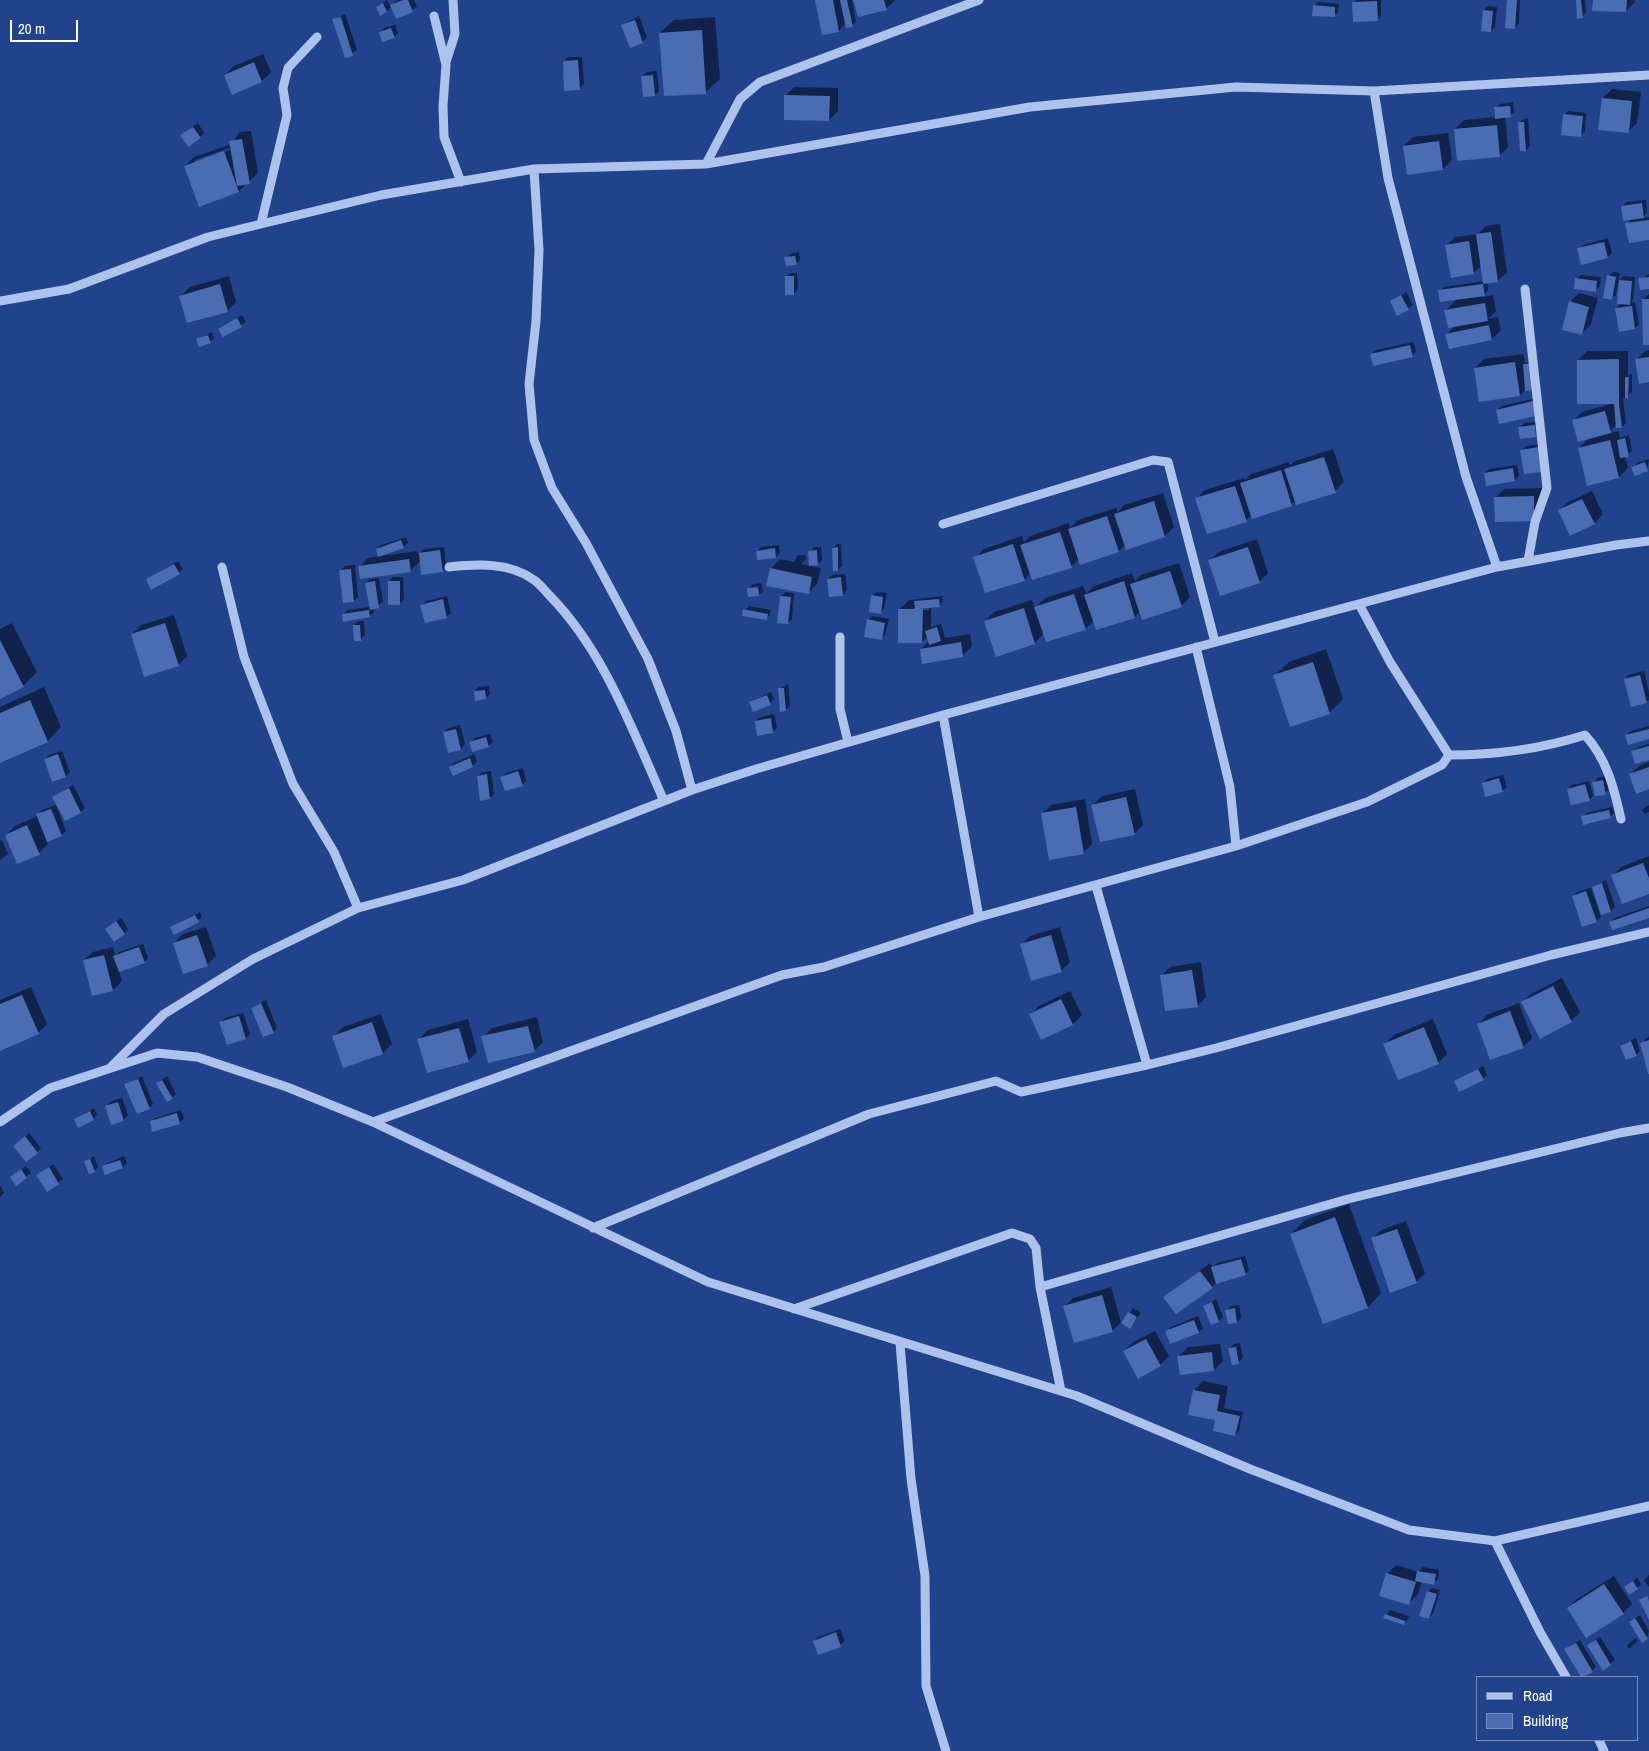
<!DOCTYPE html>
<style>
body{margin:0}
#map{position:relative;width:1649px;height:1751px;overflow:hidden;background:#20438c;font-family:"Archivo Narrow",sans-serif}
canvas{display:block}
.legend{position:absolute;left:1476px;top:1676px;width:162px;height:65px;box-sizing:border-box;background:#20438c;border:1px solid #798eba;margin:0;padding:6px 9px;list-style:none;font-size:15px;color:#fff}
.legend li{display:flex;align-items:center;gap:10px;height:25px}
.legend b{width:25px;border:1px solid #798eba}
.scale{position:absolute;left:10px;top:20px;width:68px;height:22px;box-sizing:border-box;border:2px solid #fff;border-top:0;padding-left:6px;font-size:15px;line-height:18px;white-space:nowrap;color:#fff;-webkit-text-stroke:4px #20438c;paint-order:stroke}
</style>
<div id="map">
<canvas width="1649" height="1751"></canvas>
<ul class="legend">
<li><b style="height:6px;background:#aec3ec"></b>Road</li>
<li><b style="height:14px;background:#496cb3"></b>Building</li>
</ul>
<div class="scale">20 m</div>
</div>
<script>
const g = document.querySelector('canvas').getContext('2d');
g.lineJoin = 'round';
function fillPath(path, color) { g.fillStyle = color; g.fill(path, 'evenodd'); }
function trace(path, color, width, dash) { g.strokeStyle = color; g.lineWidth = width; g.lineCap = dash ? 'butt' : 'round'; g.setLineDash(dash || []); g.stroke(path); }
fillPath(new Path2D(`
 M387,0l4,7 5,-6 3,-1h15l3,7 -20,10 -5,-11 -5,5 -7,3 -3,-7z
 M816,0h36l4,22 -4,4 -6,-3 -7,8z
 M854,0h41l-9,9z
 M1356,0h25v16l-4,4 -24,-17z
 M1508,0h12l-1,23 -4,5z
 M1577,0h8l1,13 -4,4z
 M1594,0h41v2l-9,9z
 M1318,2l21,2 -1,8 -4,4 -20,-10z
 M1488,6l9,1 -2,20 -4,4 -7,-21z
 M345,14l12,36 -12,7 -11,-37z
 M639,16l8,21 -4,5 -20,-17z
 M715,17l5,62 -14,13 -46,-59 14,-13z
 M395,25l3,8 -4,4 -14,-4 4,-5z
 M263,54l8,18 -9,9 -29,12 -8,-18 9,-9z
 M568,57h14l2,27 -4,4 -16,-27z
 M657,71l2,20 -4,4 -13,-19 5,-4z
 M794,87l44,1v23l-9,9 -44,-24z
 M1612,89l29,3 -4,31 -9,9 -25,-34z
 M1513,102l1,10 -4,4h-5l3,31 -9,9 -44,-27 9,-9 32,-3 -1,-9 5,-4z
 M1568,111l18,2 -1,18 -4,4 -17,-20z
 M1528,118l2,28 -4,4 -7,-27 4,-4z
 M198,123l6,10 -4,4 -18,-2z
 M251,131l7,42 -19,18 -54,-25 9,-9 37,-13 9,-12zM229,148l1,2 -35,13v-3z
 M1448,133l4,27 -9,9 -39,-23 9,-9z
 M1646,200l1,13 -5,5 7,-1v22l-22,-15 5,-6 -10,-11 4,-5z
 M1500,224l7,48 -9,9 -11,1 1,8 -6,7 11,-2 3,16 -8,8 10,-2 3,13 -9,9 -45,-5 9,-9 -10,-15 12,-12 -18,-7 4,-4 40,-6 -2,-16 -8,8 -28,-27 9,-9 23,-3 8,-8z
 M1608,238l4,15 -4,4 -30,-8 5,-4z
 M799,252l1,8 -4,4 -10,-6 4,-4z
 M1613,272l7,1 -2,9 6,-6 11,1 -2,23 -2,3 4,-1 4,22 -4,4 -19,-19 5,-6 -1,-20h-2l-2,12 -5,4 -3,-23z
 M790,273h7l1,16 -4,5 -8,-17z
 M1649,274v14l-9,-9z
 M1581,275l20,2 -1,9 -4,4 -19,-11z
 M229,276l7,26 -9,9 -46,-15 9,-9z
 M1406,292l7,13 -15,9 -7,-12z
 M1579,293l19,5 -7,26 -9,9 -12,-31z
 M1649,294v49l-6,-44z
 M242,315l4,7 -23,14 -3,-7z
 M212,332l2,6 -4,4 -12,-3z
 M1414,342l2,10 -4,4 -40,-2 4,-4z
 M1649,350v31l-13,-21 9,-9z
 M1587,351h41v25l4,-3v19l-9,7 3,24 -4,4 -5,-3 -10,10 12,-3 1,7 9,-3 3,16 -7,5 3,12 -9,9 -40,-29 11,-11 -17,-16 9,-9 29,-8 -33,-44z
 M1524,354l1,10 4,-3 6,1 -8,1 5,26 -7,1 -5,5 -45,-27 9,-9z
 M1537,398l3,12 -43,1 4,-5z
 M1539,422l1,9 -4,4 -16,-7 4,-5z
 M1543,444l-1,27 -20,-21 4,-4z
 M1333,449l11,33 -9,9 -83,23 -6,6 -50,-21 9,-9 39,-12 1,2 6,-6 38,-12 1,3 5,-4z
 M1649,459l-2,11 -14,-2 4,-5z
 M1517,465l2,11 -5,4 -29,-7 4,-4z
 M1542,488l1,23 -47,10 -1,-23 9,-9z
 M1592,491l11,23 -8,9 -24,11 -12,-23 9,-9z
 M1163,493l11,34 -9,9 -39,12 -1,-3 -6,6 -40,8 -8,8 -40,6 -7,7 -49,-22 9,-9 38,-13 2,6 6,-6 39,-13 1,5 8,-8 38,-12 2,4 6,-7z
 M406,537l2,6 -5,4 -21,9 35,-5 1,4 6,-6 20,-2 2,20 -4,4 -21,-11 -11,11 -51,-4 9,-9 12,-2 -3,-7 4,-4z
 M1257,539l11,34 -9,9 -49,-22 9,-8z
 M837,544h4l1,22 -4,4 -5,-22z
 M779,545l1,8 -4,4 -19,-6 4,-4z
 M814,547h7l1,13 -4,4 -8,-12z
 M798,555h8v4l-5,5 20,4 -4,16 -9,9 -37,-25 9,-9 14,3z
 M178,561l5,8 -4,4 -32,7z
 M1179,563l11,34 -9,9 -41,5 -5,6 -39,12 -2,-8 -9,8 -41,4 -9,10 -39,12 -11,-34 9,-9 38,-12 3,8 10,-10 38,-12 3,8 8,-8 38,-13 3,8 6,-6z
 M355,565l3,32 -4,4 -13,-31 4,-4z
 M845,574l2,16 -4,5 -15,-16 4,-4z
 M393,577h10l1,22 -5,5 -10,-23z
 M379,578l4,24 -10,6 1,4 -4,4 -27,-1 4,-5 23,-3 -4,-24 4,-4z
 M761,583l2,8 -4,4 -10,-7 4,-4z
 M785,592l9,1 -2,26 -4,4 -7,-26z
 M877,592l10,1 -3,16 -4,4 -8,-17z
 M447,596l4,17 -5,4 -24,-12 4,-4z
 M942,596l1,5 -4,5h-8v21l10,-3 4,14 25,-4 2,12 -9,9 -42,-6 8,-8 -1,-5 -6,6 -22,-33 9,-9zM915,608h14v2h-20z
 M749,606l22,4 -1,5 -4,4 -21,-9z
 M174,615l13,41 -9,9 -46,-31 9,-9z
 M872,616l17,3 -4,16 -4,4 -13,-19z
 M358,621h6l1,14 -5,4 -6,-14z
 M12,623l25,49 -14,14 -23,11v-68z
 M1326,649l17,50 -14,14 -54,-38 14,-13z
 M1644,671l5,21v8l-3,2 -21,-23 4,-4z
 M788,684l2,22 -4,4 -6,-21z
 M489,686l1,8 -4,4 -11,-7 4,-4z
 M44,687l17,40 -13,14 -48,21v-55z
 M771,692l3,7 -4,4 -20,-1z
 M774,714l3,14 -5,4 -16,-11 4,-4z
 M460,725l5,19 -4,5 -17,-17 4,-4z
 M1649,726v12l-23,-3 5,-4z
 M490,734l3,8 -5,4 -17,-4 4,-4z
 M1649,744v15l-16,-7 4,-4z
 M62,751l8,21 -4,4 -21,-17 4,-4z
 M474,754l3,7 -4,5 -20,8 -3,-7 4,-4z
 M1649,762v26l-19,-13 9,-9z
 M523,768l3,13 -4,4 -20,-8 4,-4z
 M491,771l3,23 -4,4 -12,-22 4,-4z
 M1503,775l4,12 -5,4 -19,-7 4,-5z
 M1607,776l2,13 -4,4 -11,-11 4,-4z
 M1589,781l4,15 -4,4 -21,-11 4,-4z
 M73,785l12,23 -4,4 -27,-15z
 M1135,789l8,36 -9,9 -41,-29 9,-9z
 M1085,799l7,45 -9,9 -41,-39 9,-9z
 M56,805l10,26 -5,4 -15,6 2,3 -9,9 -33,-18 9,-9 23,-10 4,-6z
 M1649,805v7l-5,2 -2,-4z
 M1612,807l2,6 -4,4h-27l4,-4z
 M2,840l6,14 -8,6v-19z
 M1649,856v37l-37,-17 9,-9z
 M1606,880l9,27 -4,4 -17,-24z
 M1591,888l10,29 -5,4 -23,-25 4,-4z
 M1649,906v10l-38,6 4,-4z
 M200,912l2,5 -4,4 -27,6z
 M121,918l7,11 -4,4 -13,-8z
 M206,927l10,29 -9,9 -33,-22 9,-9z
 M1060,927l10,35 -9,9 -40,-26 9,-9z
 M143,944l5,14 -4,4 -25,9 3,10 -9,9 -29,-30 9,-8 20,-5 2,8 4,-3z
 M1201,962l5,35 -9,9 -36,-30 9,-9z
 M1562,978l18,34 -9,9 -49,-18 9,-9z
 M31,987l16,37 -9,9 -38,17v-50z
 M1070,991l12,24 -9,9 -31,15 -12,-24 9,-9z
 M266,1000l11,28 -4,4 -21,-24z
 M1519,1003l13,35 -9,9 -45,-23 9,-9z
 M243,1013l7,21 -4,4 -18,5 -7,-21 4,-4z
 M381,1014l11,30 -9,9 -49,-17 9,-9z
 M537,1017l6,25 -9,9 -51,-14 9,-9z
 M468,1019l9,33 -9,9 -49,-22 9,-9z
 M1433,1019l14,35 -9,9 -53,-19 9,-9z
 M1649,1036v35l-7,-28z
 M1636,1038l4,13 -4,4 -15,-9z
 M1483,1066l4,9 -4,4 -28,3z
 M142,1076l11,28 -4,4 -23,-23z
 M167,1076l9,18 -4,4 -15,-15z
 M122,1098l6,17 -4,5 -12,4 -6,-17 4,-5z
 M94,1108l3,7 -4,4h-18z
 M181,1110l3,8 -4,4 -27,8 -2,-8 4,-4z
 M29,1133l12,15 -4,4 -19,-10z
 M94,1156l4,11 -4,4 -8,-9z
 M124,1156l3,7 -4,4h-19l4,-4z
 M53,1164l10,15 -16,11 -9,-15z
 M26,1166l5,7 -15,11 -5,-7z
 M1,1186l3,7 -4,4v-10z
 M1349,1204l32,89 -13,14 -77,-73 14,-14z
 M1406,1221l19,52 -9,9 -44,-43 9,-9z
 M1245,1256l4,14 -4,4 -28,8 -5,5 -47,10 45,-34 3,4 4,-4z
 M1111,1287l10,35 -9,9 -48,-24 9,-9z
 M1216,1299l7,18 -4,4 -14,-15z
 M1239,1305l2,13 -4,4 -10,-12 4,-4z
 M1133,1308l8,5 -11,14 -7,-4z
 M1198,1316l5,12 -4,4h-32l4,-5z
 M1155,1331l14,25 -9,9 -36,-14 9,-9z
 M1240,1343l3,15 -4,4 -6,2 -3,-16 4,-4z
 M1220,1344l3,17 -9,9 -35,-14 9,-9z
 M1203,1381l25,5 -4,22 19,4 -4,19 -4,4 -41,-45z
 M1396,1565l22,7 5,-5 16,3 -1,9 -5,4 -11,-2 -4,13 -9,9 -22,-29z
 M1649,1575v12l-5,-7z
 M1614,1576l18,28 -9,9 -36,23 -19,-28 9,-9z
 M1637,1578l4,6 -4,4 -12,-1z
 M1432,1588l8,2 -7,24 -4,4 -1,-26z
 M1390,1610l19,6 -1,3 -4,4 -19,-6z
 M1640,1615l9,16 -2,7 -17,-16z
 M840,1629l5,12 -5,4 -26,-4 4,-4z
 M1600,1637l15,23 -12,9 -15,-24z
 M1636,1638l2,3 -9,8 -2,-4z
 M1580,1640l16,27 -4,4 -26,-22z`), '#0007');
fillPath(new Path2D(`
 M403,0h5l5,12 -17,7 -6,-14z
 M815,0h18l6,32 -17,3z
 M840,0h7l6,27 -7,1z
 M853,0h31l3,10 -29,7z
 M1507,0h10l-2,29 -10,-1z
 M1576,0h5l2,18 -6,1z
 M1593,0h34l-1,12 -34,-1z
 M1377,1l1,20 -25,1 -1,-20z
 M383,3l4,9 -7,4 -4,-9z
 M1313,5l22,2v10l-23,-1z
 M1483,10l10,1 -2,21 -10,-1z
 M341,17l12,39 -8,2 -13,-39z
 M635,20l8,23 -13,5 -9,-23z
 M391,28l4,10 -13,4 -3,-10z
 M702,30l4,64 -42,2 -5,-63z
 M578,60l2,30 -16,1 -1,-30z
 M254,62l8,20 -30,13 -8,-20z
 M653,75l2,21 -12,1 -2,-21z
 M784,95l46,1 -1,25 -45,-1z
 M1602,98l30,3 -3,32 -31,-3z
 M1510,106l1,11 -16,2 -1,-12z
 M1563,114l20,2 -2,21 -20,-2z
 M1518,122h6l2,29h-6z
 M1497,125l3,32 -43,4 -3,-32z
 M193,127l8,11 -13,9 -8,-12z
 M242,139l8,45 -13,2 -8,-45z
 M1439,141l4,29 -36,5 -4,-29z
 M224,151l15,41 -40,15 -15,-41z
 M1642,203l2,15 -21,3 -2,-15z
 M1649,220v20l-20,3 -4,-20z
 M1491,232l7,50 -15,2 -7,-50z
 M1469,241l5,33 -23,4 -6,-33z
 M1604,242l4,16 -27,7 -4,-17z
 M795,256l2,9 -11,1 -2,-9z
 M1607,275l9,2 -4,23 -9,-2z
 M785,276h9v19h-9z
 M1649,277v12l-9,1 -2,-12z
 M1575,278l22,3 -1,11 -22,-3z
 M1619,280l13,1 -2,24 -13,-1z
 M220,284l8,28 -41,11 -8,-27z
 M1483,284l2,12 -45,6 -2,-12z
 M1401,295l8,15 -12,6 -7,-15z
 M1642,299h7v46h-6z
 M1569,301l20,6 -7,28 -20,-5z
 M1485,303l3,18 -40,7 -4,-18z
 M1632,306l3,23 -16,3 -4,-24z
 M237,318l5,9 -19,10 -5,-8z
 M1489,325l3,15 -43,9 -4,-15z
 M208,335l3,8 -12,4 -3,-8z
 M1410,345l3,12 -40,9 -3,-12z
 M1649,357v25l-10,2 -4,-25z
 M1619,359v45l3,24h-6l-2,-24h-37v-44z
 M1515,362l5,34 -41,6 -5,-34z
 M1523,364h8l1,26 -7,1z
 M1625,377h4l-1,21h-3z
 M1533,401l3,15 -37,8 -3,-14z
 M1605,411l6,22 -33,9 -6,-22z
 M1535,425l1,12 -16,2 -2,-12z
 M1625,438l4,19 -9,1 -3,-18z
 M1610,440l9,38 -32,8 -9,-38z
 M1539,447l3,25 -18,2 -4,-24z
 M1324,457l12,36 -40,12 -12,-36z
 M1645,462l3,9 -13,5 -4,-9z
 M1513,468l2,13 -29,5 -2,-13z
 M1281,470l11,36 -40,13 -12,-36z
 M1235,486l12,36 -40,12 -12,-36z
 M1534,496v25l-39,1 -1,-25z
 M1582,499l13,25 -25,12 -12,-26z
 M1154,501l11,36 -39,13 -12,-36z
 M1107,516l12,36 -39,13 -12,-36z
 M1060,532l12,36 -40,12 -12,-35z
 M401,540l3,8 -26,9 -2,-8z
 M1013,544l12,37 -40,12 -12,-36z
 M838,547v24h-5l-1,-23z
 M1248,547l12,36 -40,13 -12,-36z
 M775,548l1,10 -19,2 -1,-9z
 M440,550l3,22 -22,3 -2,-22z
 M817,550l1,15 -9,1 -1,-15z
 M409,559l2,13 -51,7 -2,-13z
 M174,564l6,10 -29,16 -5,-11z
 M770,568l42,9 -3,17 -43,-8z
 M351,569l3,33 -11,1 -4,-33z
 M1170,571l12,36 -40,13 -12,-36z
 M841,577l2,19 -14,1 -2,-18z
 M375,581l4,27 -9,2 -5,-27z
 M388,581h12v24h-12z
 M1124,581l11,37 -39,12 -12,-35z
 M758,587l1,9 -11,1 -1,-9z
 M1074,594l12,36 -40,12 -12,-35z
 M871,595l12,2 -2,17 -12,-2z
 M780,596l11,1 -3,27 -11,-1z
 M443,599l4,19 -22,5 -5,-18z
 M939,599l1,8 -23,2h6l-1,34h-24v-34h17l-1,-8z
 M1024,608l11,36 -39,13 -12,-36z
 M743,609l25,5 -1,6 -25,-4z
 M369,610l1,7 -27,5 -1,-8z
 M867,619l18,4 -3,17 -18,-3z
 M165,623l14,43 -35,11 -13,-43z
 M353,625h7l1,16h-7z
 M937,627l4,14 -12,4 -4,-14z
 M0,640l24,47 -24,12z
 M961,642l2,15 -41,7 -2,-15z
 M1313,662l17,52 -40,13 -17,-52z
 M1640,675l7,28 -16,4 -7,-28z
 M778,688h6l2,23 -6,1z
 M485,690l1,9 -11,2 -1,-10z
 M767,695l4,10 -18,7 -4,-10z
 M30,700l18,42 -48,21v-50z
 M771,718l2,15 -16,3 -2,-15z
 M456,729l5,21 -13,3 -5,-21z
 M1649,729v10l-21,6 -3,-10z
 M486,737l3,10 -17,5 -3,-10z
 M1649,746v14l-14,4 -4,-13z
 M58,754l8,23 -14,5 -8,-23z
 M470,758l3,9 -20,9 -4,-9z
 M1649,767v22l-13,5 -7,-20z
 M518,771l5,15 -18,5 -5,-14z
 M487,774l3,25 -10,2 -3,-25z
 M1499,778l4,14 -18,5 -3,-14z
 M1603,780l3,15 -11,1 -3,-14z
 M1585,784l5,17 -19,4 -4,-16z
 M69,788l12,25 -16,8 -13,-24z
 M1126,797l9,38 -35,7 -9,-37z
 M1076,807l8,47 -35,6 -8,-47z
 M51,809l11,27 -15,6 -11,-28z
 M1609,810l2,8 -28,7 -2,-9z
 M27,825l13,30 -23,9 -12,-29z
 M1643,863l6,15v16l-27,10 -11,-29z
 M1602,883l9,29 -10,3 -9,-28z
 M1586,891l11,31 -15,5 -10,-31z
 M1649,908v10l-37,12 -3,-8z
 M195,915l4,7 -25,13 -4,-8z
 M116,921l9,13 -11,8 -9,-13z
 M197,935l11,31 -25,8 -10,-31z
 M1051,935l11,37 -31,9 -11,-37z
 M139,947l6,16 -26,9 -6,-16z
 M104,955l9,36 -21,5 -9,-36z
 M1192,970l6,37 -33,4 -5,-36z
 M1553,986l19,36 -32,17 -19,-37z
 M22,995l17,39 -39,17v-47z
 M1061,999l12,26 -32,15 -12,-26z
 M261,1003l13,30 -11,4 -12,-29z
 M1510,1011l14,37 -34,12 -13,-36z
 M239,1016l7,23 -19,6 -8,-23z
 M372,1022l11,32 -40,14 -11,-32z
 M528,1026l7,26 -47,11 -7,-27z
 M1424,1027l15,37 -41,16 -15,-36z
 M459,1028l10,34 -42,11 -10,-34z
 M1649,1040v34h-1l-8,-31z
 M1631,1041l6,15 -11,4 -6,-14z
 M1478,1069l6,11 -25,12 -5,-11z
 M138,1079l12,30 -13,5 -13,-30z
 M162,1080l11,19 -6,3 -11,-19z
 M118,1102l6,19 -13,4 -6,-19z
 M90,1111l4,9 -16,8 -4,-9z
 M177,1113l3,11 -28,8 -2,-11z
 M25,1136l13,17 -12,9 -13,-16z
 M90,1159l5,13 -6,2 -5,-13z
 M120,1160l3,8 -18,7 -3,-9z
 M49,1167l10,17 -12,8 -11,-17z
 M21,1169l6,9 -11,8 -6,-9z
 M1335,1217l33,91 -45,16 -33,-90z
 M1397,1229l20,54 -27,10 -19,-55z
 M1241,1259l5,16 -30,9 -5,-17z
 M1200,1271l13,17 -37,26 -13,-17z
 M1102,1295l11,37 -39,11 -11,-37z
 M1212,1302l7,20 -8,3 -8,-19z
 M1235,1308l2,15 -9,1 -3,-14z
 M1128,1312l9,5 -7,12 -9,-6z
 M1194,1320l5,13 -29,11 -5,-13z
 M1146,1339l15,27 -23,13 -15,-28z
 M1236,1347l3,17 -7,1 -4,-17z
 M1212,1352l2,19 -34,4 -3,-19z
 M1193,1390l27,5 -3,16 23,5 -5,20 -22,-5 2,-11 -27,-5z
 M1417,1571l19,3 -2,11 -19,-4z
 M1386,1573l30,9 -7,23 -30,-9z
 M1633,1581l5,8 -9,6 -5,-8z
 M1604,1584l20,30 -38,24 -19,-30z
 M1427,1591l10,3 -8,25 -10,-3z
 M1647,1596l2,5v19l-10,-20z
 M1385,1614l20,7 -1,4 -21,-7z
 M1635,1618l13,21 -6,4 -13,-21z
 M836,1632l5,15 -23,8 -5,-14z
 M1596,1640l15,25 -8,6 -16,-26z
 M1576,1643l17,29 -10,5h-2l-17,-28z`), '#496cb3');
trace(new Path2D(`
 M434,16l12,49 -3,41 1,31 17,45
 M446,62l9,-28 -2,-34
 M1374,91l14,87 78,299 31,90
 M706,164l34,-65 20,-17 219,-82
 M534,169l5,81 -3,71 -7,63 5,56 18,48 34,55 62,116 28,72 16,59
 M261,224l26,-109 -4,-27 5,-20 29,-31
 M1525,289l22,199 -12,34 -7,39
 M0,301l69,-12 139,-52 53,-13 120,-29 153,-26 172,-5 324,-57 206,-20 138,4 275,-16
 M943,524l210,-64 15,2 47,180
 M222,567l22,90 49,127 41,68 24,56
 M449,567c28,-3 61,-5 85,13 6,4 11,11 16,16 54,55 83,135 114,205
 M840,637v72l8,33
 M1196,647l34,140 6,59
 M943,715l36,202
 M1449,755c46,0 92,-6 136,-20 22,24 29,53 36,84
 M1096,886l51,179
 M110,1068l54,-54 89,-55 105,-51 105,-28 229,-90 64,-21 187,-54 554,-148 119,-22 33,-4
 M0,1122l50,-34 107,-35 40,4 90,30 86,35 335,160 369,114 173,73 159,61 86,11 154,-35
 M373,1122l409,-147 42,-8 155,-50 257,-71 131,-44 75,-37 7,-10 -59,-93 -31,-58
 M593,1228l276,-114 127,-33 25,11 126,-27 69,-17 335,-93 98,-23
 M1040,1287l308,-88 272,-66 29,-5
 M794,1309l218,-76 18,6 6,9 4,39 21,104
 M900,1343l11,136 14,97 1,110 20,65
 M1495,1541l45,91 26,45
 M1599,1740l5,11`), '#aec3ec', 9);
</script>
